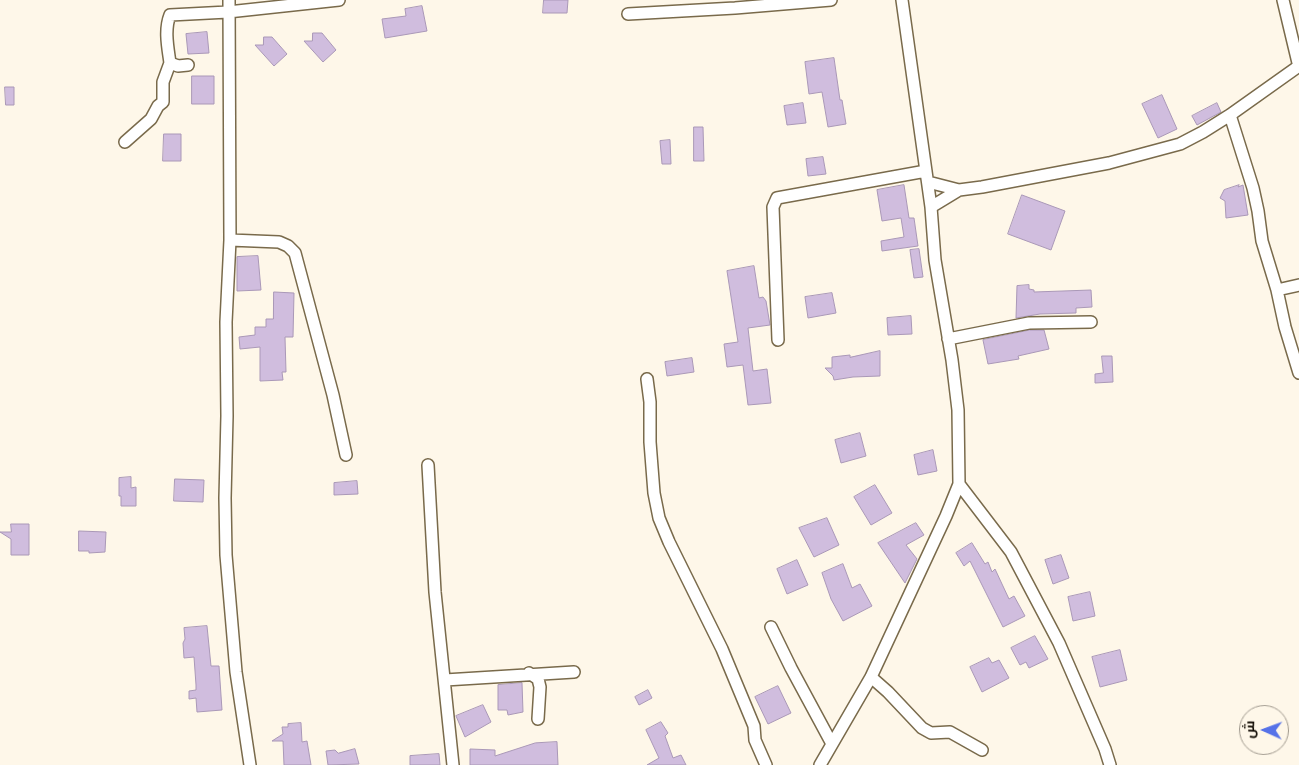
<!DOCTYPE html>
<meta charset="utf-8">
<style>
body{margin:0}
#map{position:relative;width:1299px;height:765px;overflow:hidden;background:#fef7e9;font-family:Figtree,Cairo,sans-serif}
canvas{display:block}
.north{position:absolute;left:1239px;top:705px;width:50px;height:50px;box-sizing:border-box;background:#fef7e9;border:1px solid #9f988d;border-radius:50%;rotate:272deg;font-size:14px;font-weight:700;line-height:20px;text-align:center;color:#100a02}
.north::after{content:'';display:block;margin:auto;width:18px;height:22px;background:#5672e8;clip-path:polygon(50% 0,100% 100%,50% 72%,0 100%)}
</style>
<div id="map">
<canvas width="1299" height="765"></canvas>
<div class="north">ش</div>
</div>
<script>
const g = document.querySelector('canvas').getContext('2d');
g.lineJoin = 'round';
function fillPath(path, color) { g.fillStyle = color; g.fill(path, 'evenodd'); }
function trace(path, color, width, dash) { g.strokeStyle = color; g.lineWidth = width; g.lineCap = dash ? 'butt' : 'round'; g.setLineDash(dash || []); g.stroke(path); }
const building = new Path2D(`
 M544,0h24l-1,13h-24z
 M422,6l5,25 -42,7 -3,-19 24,-3 -1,-7z
 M207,32l2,21 -21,1 -2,-20z
 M313,33h9l14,17 -13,12 -19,-21h8z
 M264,37h8l15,17 -13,12 -19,-21h8z
 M834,58l6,42h2l4,24 -18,3 -6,-35 -13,2 -4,-32z
 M192,76h22v28h-22z
 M5,87h9v18h-8z
 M1162,95l15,34 -19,9 -16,-34z
 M803,103l3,20 -19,2 -3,-19z
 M1217,103l4,9 -24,13 -5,-9z
 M694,127h9l1,34h-10z
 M164,134h17v27h-18z
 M670,140l1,24h-9l-2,-23z
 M823,157l3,17 -18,2 -2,-17z
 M904,185l5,33h5l4,28 -36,5 -1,-10 23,-4 -3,-19 -19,3 -5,-31z
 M1239,185l-1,2 5,-2 5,30 -22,3 -1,-17 -5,-3 4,-8z
 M1022,195l43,16 -14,39 -43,-16z
 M919,249l4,28 -9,1 -4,-28z
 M258,256l3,34 -24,1v-34z
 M754,266l5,32 4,-1 3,4 4,24 -22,3 5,43 14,-2 4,34 -23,2 -5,-40 -16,2 -3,-23 14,-2 -11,-71z
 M1029,285v4l5,1v2l57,-2 1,17 -16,1v5l-36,1 -24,4 1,-32z
 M274,292l20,1 -1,44h-8l1,35h-4l1,8 -23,1v-34l-20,2 -1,-12 16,-2v-8h11v-8h7z
 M832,293l4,20 -28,5 -3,-21z
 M911,316l1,18 -24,1 -1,-17z
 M1030,330h14l5,19 -31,7 1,3 -31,5 -5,-24z
 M880,351v25l-27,1 -19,3 -1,-4 -8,-8h7v-11l18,-2v2z
 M1102,356h10l1,26 -18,1v-9l8,-1z
 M692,358l2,14 -27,4 -2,-14z
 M860,433l6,23 -25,7 -6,-23z
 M933,450l4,21 -19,4 -4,-20z
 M131,477v11l5,-1v19h-15v-10h-2v-18z
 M175,479l29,1 -1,22 -29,-1z
 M357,481l1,13 -24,1v-12z
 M875,485l17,28 -21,12 -17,-28z
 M827,518l12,27 -25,12 -15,-29z
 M916,523l8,12 -18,10 11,14 -12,24 -27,-40z
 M11,524h18v31h-18v-16l-11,-7h11z
 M79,531l27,1 -1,20 -16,1v-2h-10z
 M972,543l13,21 3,-2 4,10 3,-3 14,30 5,-3 11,20 -22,11 -33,-66 -6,5 -8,-13z
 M1061,555l8,23 -16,6 -8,-24z
 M797,560l11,25 -21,9 -10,-25z
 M843,564l9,24 8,-4 12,22 -29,15 -12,-22 -9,-26z
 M1090,592l5,24 -22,5 -5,-24z
 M207,626l4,40h8l3,44 -25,2 -1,-14 -7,1v-8l7,-1v-5l-2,-28 -10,1 -1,-15 2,-4 -1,-11z
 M1035,636l13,23 -19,9 -3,-6 -6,3 -9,-17z
 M1120,650l7,30 -27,7 -8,-30z
 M989,658l3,5 7,-3 10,18 -27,14 -12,-25z
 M522,683l1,29 -15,3 -1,-5h-9v-25z
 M778,686l13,27 -23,11 -13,-27z
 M648,690l4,8 -13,7 -4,-8z
 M483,705l8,17 -26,15 -9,-21z
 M661,722l7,11 -3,3 8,22 8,-3 5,10h-39l12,-7 -13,-28z
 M301,723l1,19 5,-1 4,24h-27l-1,-24h-11l11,-7 -1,-7h6v-3z
 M557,742l1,23h-88v-16l25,1v6l40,-13z
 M355,749l4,15 -31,1 -2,-14 9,-1 3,3z
 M439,754l1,11h-30v-9z`);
fillPath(building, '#d0bdde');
trace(building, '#aa98b7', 1);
const minor = new Path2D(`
 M229,0l1,240 -4,82 1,94 -2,82 1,57 10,117 14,93
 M1283,0l16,67
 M628,14l107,-6 96,-8
 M188,65l-10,1 -8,-3c-2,-15 -6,-33 0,-48l58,-3 111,-12
 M1230,115l23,73 5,23 4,30 15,49 8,37 14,46
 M125,142l26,-23 7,-13 5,-4v-20l7,-19
 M928,182l31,8 23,-3 127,-24 71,-19 23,-12 27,-17 69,-49
 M931,207l28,-17
 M230,240l49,2 9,4 7,7 38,142 13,60
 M1277,290l22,-5
 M948,339l81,-16 62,-1
 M778,340l-5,-133 4,-9 149,-27
 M647,379l3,23v40l4,51 5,25 10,24 53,107 32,77 1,14 11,25
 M428,465l7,127 18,173
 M959,484l52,68 48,91 46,106 5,16
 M771,627l20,41 41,76
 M529,673l9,6 2,8 -2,32
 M871,677l17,15 34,36 9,5 19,-1 32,18
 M445,680l129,-8
 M820,765l51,-88 75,-161 13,-32 -1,-74 -6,-50 -17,-100 -4,-53 -29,-207`);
trace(minor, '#796a4b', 14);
trace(minor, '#fff', 11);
</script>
